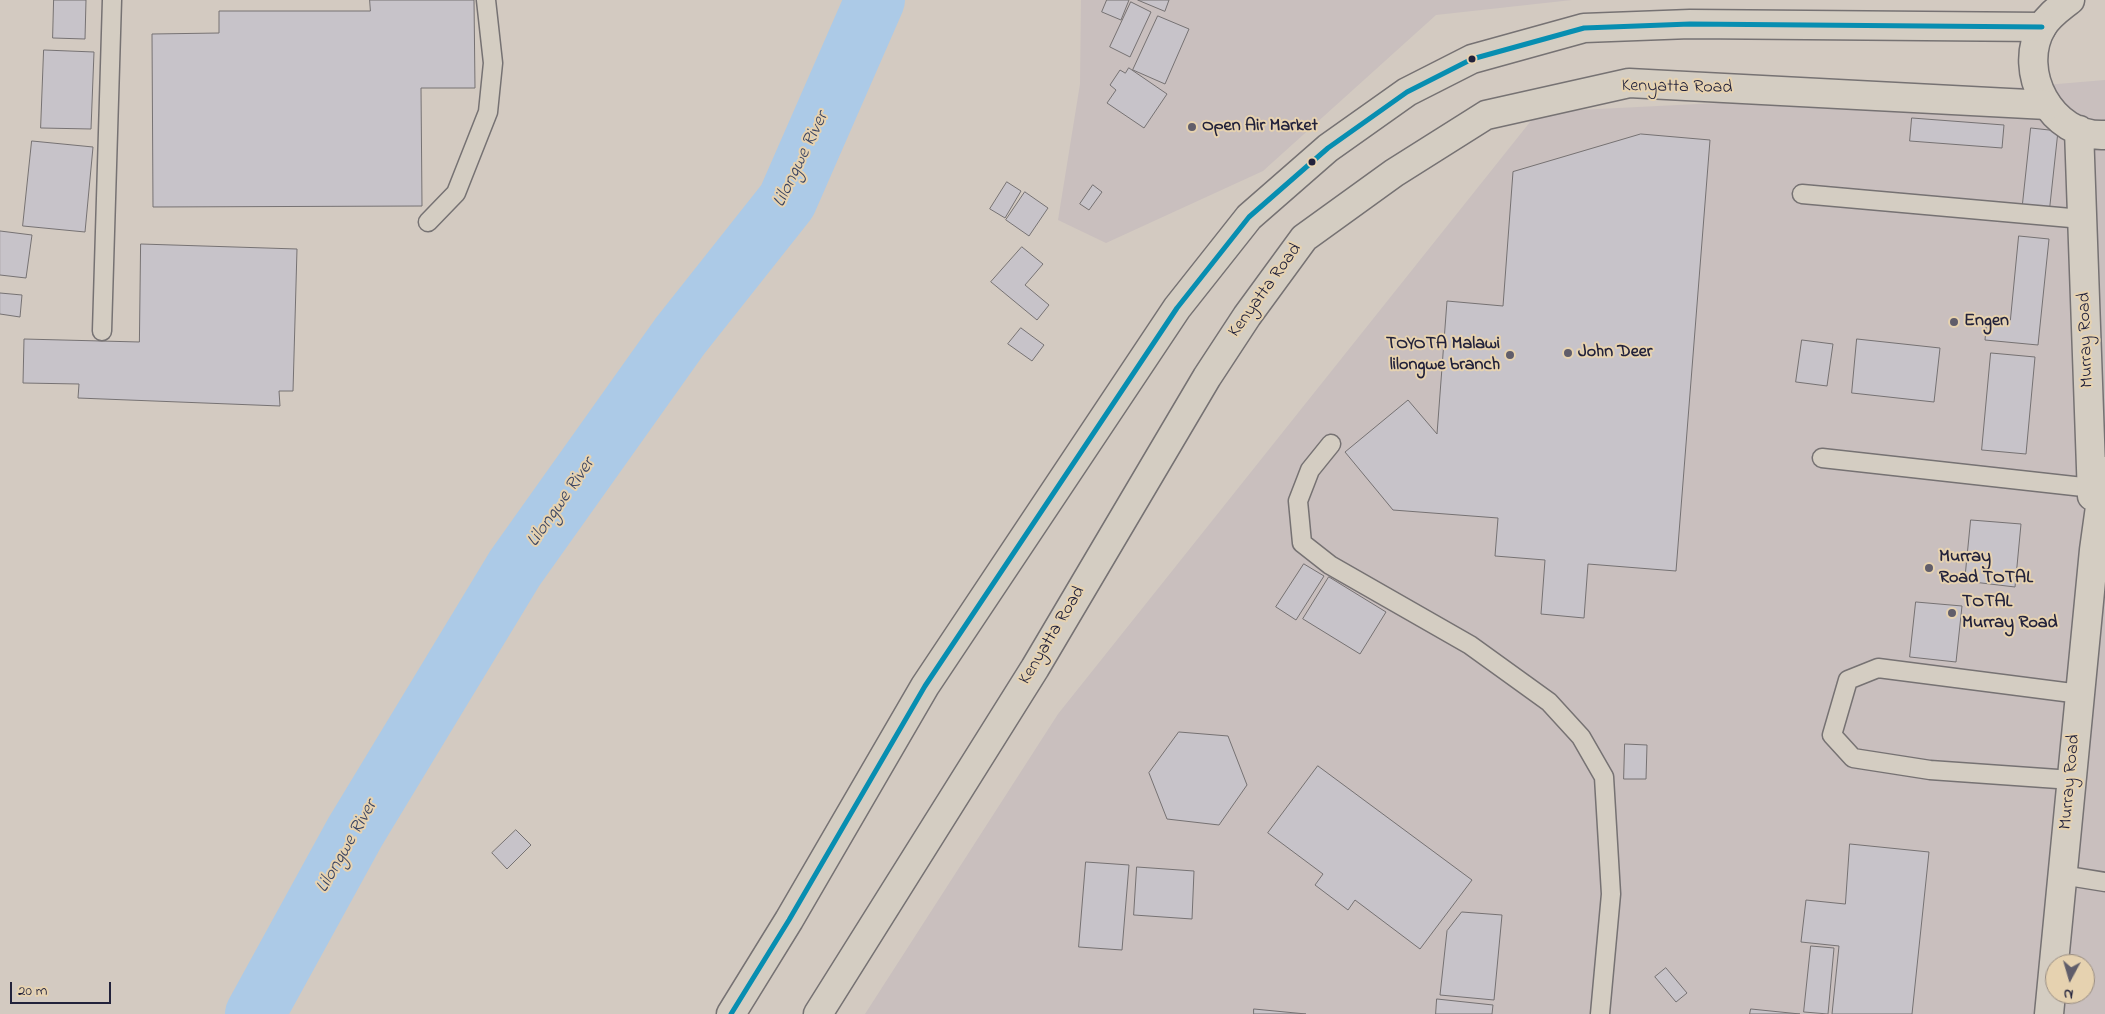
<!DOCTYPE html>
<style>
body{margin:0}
#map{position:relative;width:2105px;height:1014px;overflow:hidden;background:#d3cac1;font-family:"Indie Flower",sans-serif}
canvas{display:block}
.north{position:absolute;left:2045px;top:954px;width:50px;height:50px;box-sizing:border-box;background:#e6d2b0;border:1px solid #988c81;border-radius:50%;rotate:186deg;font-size:14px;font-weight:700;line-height:20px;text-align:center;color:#22223b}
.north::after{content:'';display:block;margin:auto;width:18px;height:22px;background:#605d6a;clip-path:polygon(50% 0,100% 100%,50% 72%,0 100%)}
.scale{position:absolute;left:10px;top:982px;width:101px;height:22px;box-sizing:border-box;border:2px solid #22223b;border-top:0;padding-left:6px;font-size:15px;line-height:18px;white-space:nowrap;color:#22223b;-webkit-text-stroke:4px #e6d2b0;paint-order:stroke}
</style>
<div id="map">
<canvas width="2105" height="1014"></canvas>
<div class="north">N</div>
<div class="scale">20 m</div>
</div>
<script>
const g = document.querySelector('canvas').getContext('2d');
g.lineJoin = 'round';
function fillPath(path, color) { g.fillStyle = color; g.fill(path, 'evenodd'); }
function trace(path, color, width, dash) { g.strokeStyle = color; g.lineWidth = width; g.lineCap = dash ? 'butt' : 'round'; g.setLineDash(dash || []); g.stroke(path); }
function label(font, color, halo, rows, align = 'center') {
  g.font = font + ' "Indie Flower",sans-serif'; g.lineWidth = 4; g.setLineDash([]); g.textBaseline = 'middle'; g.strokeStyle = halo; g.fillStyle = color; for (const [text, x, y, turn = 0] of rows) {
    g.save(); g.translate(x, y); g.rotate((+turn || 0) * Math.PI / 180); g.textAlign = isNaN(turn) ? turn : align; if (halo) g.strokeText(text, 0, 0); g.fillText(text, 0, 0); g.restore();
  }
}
fillPath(new Path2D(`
 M1081,0h491l-136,15 -173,156 -157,72 -48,-23 22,-136z
 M2105,80v934h-1240l193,-300 480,-602 460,-23zM2055,964h30v30h-30z`), '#c9bfbe');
trace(new Path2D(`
 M255,1014l100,-182 160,-264 165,-232 107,-135 88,-201`), '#accae7', 60);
const building = new Path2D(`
 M54,0h32l-1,39 -32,-1z
 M370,0h104l1,88h-54l1,118 -269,1 -1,-173 67,-1v-22h151z
 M1107,0h22l-8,20 -19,-8z
 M1138,0h31l-4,11z
 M1131,2l20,10 -21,45 -20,-10z
 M1158,16l31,13 -24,55 -32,-14z
 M44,50l50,2 -3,77 -50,-1z
 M1129,68l38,26 -23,34 -37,-25 9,-13 -6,-5 10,-15 5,3z
 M1912,118l92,7 -2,23 -92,-7z
 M2031,128l27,3 -9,83 -27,-2z
 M1641,134l69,6 -34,431 -88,-7 -4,54 -43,-4 4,-54 -50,-4 3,-38 -105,-8 -48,-58 63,-52 29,34 10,-133 56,5 10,-134z
 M32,141l61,6 -8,85 -62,-6z
 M1007,182l14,9 -16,27 -15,-9z
 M1093,185l9,7 -13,18 -9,-6z
 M1025,192l23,16 -19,28 -23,-16z
 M0,231l32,4 -6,43 -26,-3z
 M2019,236l30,3 -11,106 -53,-5 2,-22 23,2z
 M141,244l156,5 -4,142h-14l1,15 -202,-8 1,-14 -56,-1 1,-44 115,3z
 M1022,247l21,17 -18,21 24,20 -12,15 -46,-38z
 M0,293l22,2 -2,22 -20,-3z
 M1021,328l23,17 -12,16 -24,-17z
 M1857,339l83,9 -6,54 -82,-9z
 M1802,340l31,4 -6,42 -31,-4z
 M1991,353l44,4 -9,97 -44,-4z
 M1971,520l50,4 -6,63 -50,-6z
 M1304,564l20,12 -28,44 -20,-13z
 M1329,577l57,35 -26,42 -57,-35z
 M1916,602l46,4 -6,56 -46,-5z
 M1179,732l49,4 19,49 -28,40 -52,-6 -18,-46z
 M1625,744l22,1 -1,34h-22z
 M1318,766l154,114 -52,69 -65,-49 -7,10 -33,-25 8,-11 -55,-41z
 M516,830l15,15 -24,24 -15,-16z
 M1850,844l79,8 -17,162h-80l7,-68 -38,-4 5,-42 39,4z
 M1086,862l43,3 -7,85 -43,-3z
 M1137,867l57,4 -2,48 -58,-4z
 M1462,912l40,3 -8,85 -54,-5 7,-64z
 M1811,946l23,2 -6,66 -24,-2z
 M1666,968l21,25 -11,9 -21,-25z
 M1437,999l56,6 -1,9h-56z
 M1254,1009l52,5h-52z
 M1751,1009l49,5h-50z`);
fillPath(building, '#c7c3c9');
trace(building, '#767273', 1);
const lane = new Path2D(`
 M1802,194l280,25
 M428,222l28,-29 32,-81 5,-49 -7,-63
 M102,331l10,-331
 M1331,444l-21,26 -12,31 4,42 28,22 140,80 79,57 32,35 23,40 7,117 -11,120
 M1822,458l270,30
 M2072,780l-142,-10 -77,-12 -21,-23 16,-55 30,-12 202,26
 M2062,875l43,7`);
const street = new Path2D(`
 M2070,0c-10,8 -21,15 -28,27 -26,44 9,111 63,108
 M2079,130l13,366
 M2049,1014l45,-464 11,-79`);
const secondary = new Path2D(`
 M731,1014l58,-94 136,-234 252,-378 72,-91 79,-69 79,-56 65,-33 112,-31 106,-4 352,3
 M818,1014l217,-346 172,-291 40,-61 57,-78 90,-65 92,-58 143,-32 418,22`);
trace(lane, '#767273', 21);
trace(street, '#767273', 31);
trace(secondary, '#767273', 31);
trace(lane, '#d4cdc2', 18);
trace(street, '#d4cdc2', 28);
trace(secondary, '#d4cdc2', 28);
trace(new Path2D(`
 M731,1014l58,-94 136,-234 252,-378 72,-91 79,-69 79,-56 65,-33 112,-31 106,-4 352,3`), '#078eb1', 5);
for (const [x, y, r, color] of [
 [1472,59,4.5,"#22223b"],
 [1192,127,5,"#605d6a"],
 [1312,162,4.5,"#22223b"],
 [1954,322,5,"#605d6a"],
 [1568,353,5,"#605d6a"],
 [1510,355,5,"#605d6a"],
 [1929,568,5,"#605d6a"],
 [1952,613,5,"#605d6a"]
]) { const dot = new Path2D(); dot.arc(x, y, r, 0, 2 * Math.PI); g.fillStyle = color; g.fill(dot); trace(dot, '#e6d2b0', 2); }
label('18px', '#22223b', '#e6d2b0', [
 ["Kenyatta Road",1677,88,1],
 ["Kenyatta Road",1266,291,-54],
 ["Murray Road",2087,340,-92],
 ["Kenyatta Road",1053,636,-59],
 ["Murray Road",2071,782,-85]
]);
label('bold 18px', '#22223b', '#e6d2b0', [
 ["Open Air Market",1202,127],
 ["Engen",1964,322],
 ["TOYOTA Malawi",1500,345,"right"],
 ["lilongwe branch",1500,366,"right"],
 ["John Deer",1578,353],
 ["Murray",1939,558],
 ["Road TOTAL",1939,579],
 ["TOTAL",1962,603],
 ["Murray Road",1962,624]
], 'left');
label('italic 19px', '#3a4461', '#e6d2b0', [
 ["Lilongwe River",802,160,-64],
 ["Lilongwe River",562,503,-55],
 ["Lilongwe River",348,847,-60]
]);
</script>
